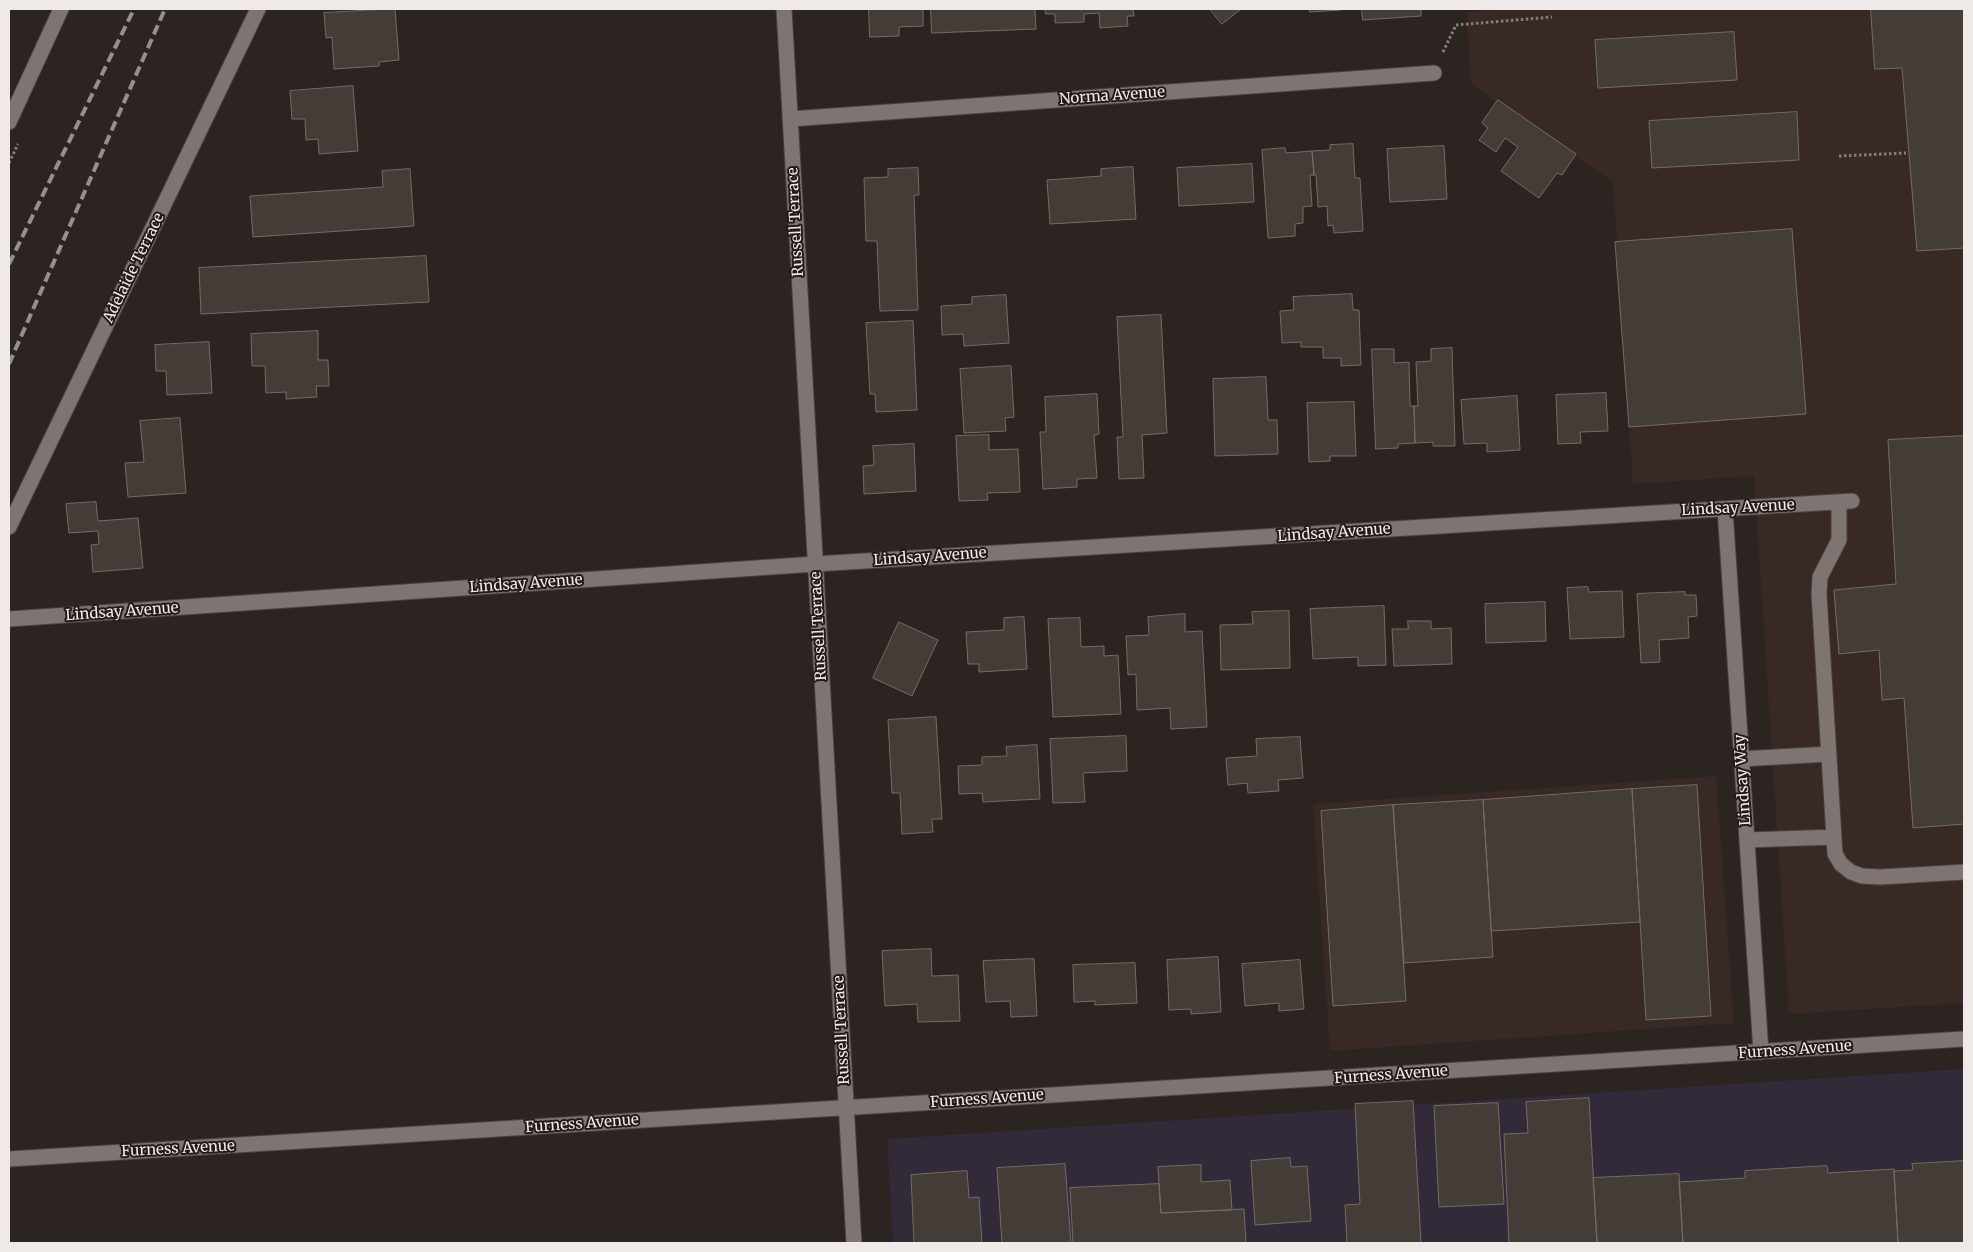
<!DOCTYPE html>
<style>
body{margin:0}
#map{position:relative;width:1973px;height:1252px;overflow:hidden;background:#2c2421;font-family:Merriweather,serif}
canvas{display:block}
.frame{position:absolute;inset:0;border:10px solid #efeae8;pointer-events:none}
</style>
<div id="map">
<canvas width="1973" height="1252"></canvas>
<div class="frame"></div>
</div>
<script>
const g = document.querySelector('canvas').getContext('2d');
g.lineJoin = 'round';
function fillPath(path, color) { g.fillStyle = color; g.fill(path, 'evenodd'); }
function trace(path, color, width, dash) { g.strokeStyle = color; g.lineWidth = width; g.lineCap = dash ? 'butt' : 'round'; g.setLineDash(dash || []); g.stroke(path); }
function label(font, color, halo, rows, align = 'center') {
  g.font = font + ' Merriweather,serif'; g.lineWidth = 4; g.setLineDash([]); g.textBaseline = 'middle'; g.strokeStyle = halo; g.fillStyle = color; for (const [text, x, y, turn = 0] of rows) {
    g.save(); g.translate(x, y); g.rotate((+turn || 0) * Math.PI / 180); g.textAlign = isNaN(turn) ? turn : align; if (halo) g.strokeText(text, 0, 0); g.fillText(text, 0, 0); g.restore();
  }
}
fillPath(new Path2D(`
 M1510,9h454v994l-175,11 -35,-538 -121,8 -20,-302 -142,-98 -4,-72z
 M1716,776l18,247 -404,28 -17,-247z`), '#382924');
fillPath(new Path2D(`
 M1964,1069v174h-1071l-6,-104z`), '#322939');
const building = new Path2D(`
 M395,9l4,51 -20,2v4l-45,3 -2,-32 -6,1 -2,-25z
 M869,9h54v17l-24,1v9l-29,1z
 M931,9h104l1,20 -104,4z
 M1045,9h88l1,7h-7l1,10 -28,2 -1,-15 -15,1v8l-29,1v-9h-9z
 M1210,9h31l-19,15z
 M1310,9h31v1l-31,2z
 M1362,9h59v7l-58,4z
 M1871,9h93v239l-47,3 -15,-183 -27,1z
 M1734,32l3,48 -139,8 -3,-48z
 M353,86l5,65 -39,3 -1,-15 -12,1 -1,-21h-13l-2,-28z
 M1498,100l78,54 -14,21 -5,-2 -18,25 -38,-27 17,-24 -13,-9 -9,14 -17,-12 9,-12 -6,-5z
 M1797,112l2,48 -147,8 -3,-47z
 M1353,144l2,34h5l3,53 -29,2 -1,-8 -5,1 -1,-20 -9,1 -2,-32h-2l-2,-24 18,-1v-5z
 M1444,146l3,53 -57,3 -3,-53z
 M1285,148l1,5 26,-2 2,24h-4l2,31 -9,1v16l-8,1v12l-27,2 -6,-88z
 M1252,164l2,38 -75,4 -2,-38z
 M1133,167l3,52 -86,5 -3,-44 54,-4v-7z
 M918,168l1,27h-5l4,115 -38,1 -3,-70h-11l-2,-63 24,-1v-8z
 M410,169l4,57 -161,11 -3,-41 133,-9 -1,-16z
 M1792,229l14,185 -177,13 -14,-185z
 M426,256l3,46 -228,12 -2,-46z
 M1352,294l1,16h6l2,55 -20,1v-8h-18v-11h-22v-5l-19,1 -2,-32 14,-1 -1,-13z
 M1006,295l3,48 -45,3 -1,-12 -21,1 -1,-29 31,-2v-7z
 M1161,315l6,118 -25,2 2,43 -25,1 -2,-42h6l-6,-120z
 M913,321l4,89 -41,2 -1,-18h-5l-4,-71z
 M318,331v29h10l1,26h-13l1,11 -31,2v-7l-20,1 -1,-27h-13l-1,-32z
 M209,342l3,51 -45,2 -1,-24h-10l-1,-26z
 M1452,348l3,98h-22v-4l-18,1 -1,-37h4l-2,-44 15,-1v-12z
 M1372,349h22v14l15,-1 1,44h4l1,37 -17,1v4l-22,1z
 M1011,366l3,51 -9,1 1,13 -42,2 -4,-64z
 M1266,377l2,43h9l1,34 -63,2 -2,-77z
 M1606,393l2,38 -28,1 1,11 -23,1 -2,-49z
 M1097,394l2,40 -5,1 3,43 -20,1v8l-34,2 -3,-57h6l-1,-35z
 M1517,396l3,54 -33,2v-9l-23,1 -3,-44z
 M1354,402l2,54h-26v5l-21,1 -2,-59z
 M180,418l6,75 -58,4 -3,-34 19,-1 -4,-41z
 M989,435v15l29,-1 2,43 -33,1 1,7 -29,1 -3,-65z
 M1964,436v388l-51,4 -9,-130 -22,2 -3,-50 -40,4 -5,-64 62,-6 -8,-144z
 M914,444l2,47 -52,3 -1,-28 11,-1 -1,-19z
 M96,502l2,19 40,-3 5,50 -50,4 -2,-27 8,-1 -1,-13 -29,2 -3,-29z
 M1588,587l1,5 33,-1 2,46 -54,2 -3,-51z
 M1685,592v3h11l1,21 -9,1 1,21 -30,2 1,22 -19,1 -4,-69z
 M1545,602l1,39 -60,2 -1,-39z
 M1384,606l2,59 -28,1v-9l-45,2 -3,-50z
 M1289,611l1,57 -69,2 -1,-45 33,-1 -1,-12z
 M1185,614v18l17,-1 5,96 -36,2 -1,-21 -33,2 -1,-36 -8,1 -2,-39 23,-1 -1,-18z
 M1024,617l3,52 -48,3v-8h-11l-2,-32 38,-2v-12z
 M1080,618l1,29 23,-1v10l14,-1 3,59 -68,3 -5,-98z
 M1408,621h23v8l20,-1 1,36 -58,2 -2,-37h16z
 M899,622l39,18 -26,56 -39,-18z
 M936,717l6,102h-10l1,13 -31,2 -2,-41h-8l-4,-73z
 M1126,736l1,35 -44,2 2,29 -32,1 -3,-64z
 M1300,737l3,41 -25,2 1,11 -31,2 -1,-10 -19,2 -2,-27 31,-2 -1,-17z
 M1037,745l3,54 -57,3 -1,-9 -23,1 -1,-28 24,-1v-8l25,-1 -1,-9z
 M1697,785l14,231 -65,4 -14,-231z
 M1632,789l8,133 -149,9 -8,-131z
 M1483,800l10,157 -89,6 -11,-158z
 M1393,805l13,196 -73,5 -12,-195z
 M931,949l1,27 26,-1 2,46 -42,1 -1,-18 -32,2 -3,-55z
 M1218,957l3,55 -30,2v-5l-22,1 -2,-50z
 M1034,959l3,57 -26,1 -1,-16 -24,1 -3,-41z
 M1300,960l4,49 -25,2v-8l-34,3 -3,-42z
 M1135,963l2,40 -42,2v-4l-21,1 -1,-37z
 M1589,1098l8,145h-88l-5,-109 24,-1 -2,-31z
 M1413,1101l8,142h-74l-2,-38 15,-1 -5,-100z
 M1498,1103l6,101 -65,3 -5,-101z
 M1290,1158l1,9 16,-1 4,55 -56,4 -4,-64z
 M1964,1161v82h-66l-4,-72 19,-1 -1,-6z
 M1065,1164l6,79h-69l-5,-75z
 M1201,1165v17l29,-2 2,30 -71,3 -3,-46z
 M1827,1166l1,7 66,-4 4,74h-215l-4,-61 66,-4v-7z
 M967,1171l2,27 10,-1 3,46h-68l-3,-68z
 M1679,1174l4,69h-86l-4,-65z
 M1159,1184l2,29 83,-4 2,34h-173l-3,-55z`);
fillPath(building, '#443d37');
trace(building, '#746c66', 1);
const minor = new Path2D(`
 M784,9l70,1234
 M790,119l644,-46
 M9,122l52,-113
 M1839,502v38l-19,37 -1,17 16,260 6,10 10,8 11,4 18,1 84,-5
 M1725,509l36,543
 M9,527l249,-518
 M9,619l806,-55 1037,-63
 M1741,759l88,-5
 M1747,840l87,-3
 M9,1159l1955,-120`);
trace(minor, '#494240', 17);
trace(new Path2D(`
 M1443,52l13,-27 96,-8
 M1839,156l67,-3
 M9,163l9,-19`), '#857e7b', 3, [2.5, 2.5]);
trace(minor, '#7e7471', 15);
trace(new Path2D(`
 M9,264l125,-255
 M9,364l156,-355`), '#958f8d', 4, [10, 5]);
label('15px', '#efeae8', '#221b18', [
 ["Norma Avenue",1112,96,-4],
 ["Russell Terrace",796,222,-93],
 ["Adelaide Terrace",134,268,-64],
 ["Lindsay Avenue",1738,508,-3],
 ["Lindsay Avenue",1334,533,-4],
 ["Lindsay Avenue",930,557,-4],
 ["Lindsay Avenue",526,584,-4],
 ["Lindsay Avenue",122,612,-4],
 ["Russell Terrace",819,626,-93],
 ["Lindsay Way",1743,780,-94],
 ["Russell Terrace",842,1030,-93],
 ["Furness Avenue",1795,1050,-4],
 ["Furness Avenue",1391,1075,-4],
 ["Furness Avenue",987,1099,-4],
 ["Furness Avenue",582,1124,-4],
 ["Furness Avenue",178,1149,-3]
]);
</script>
